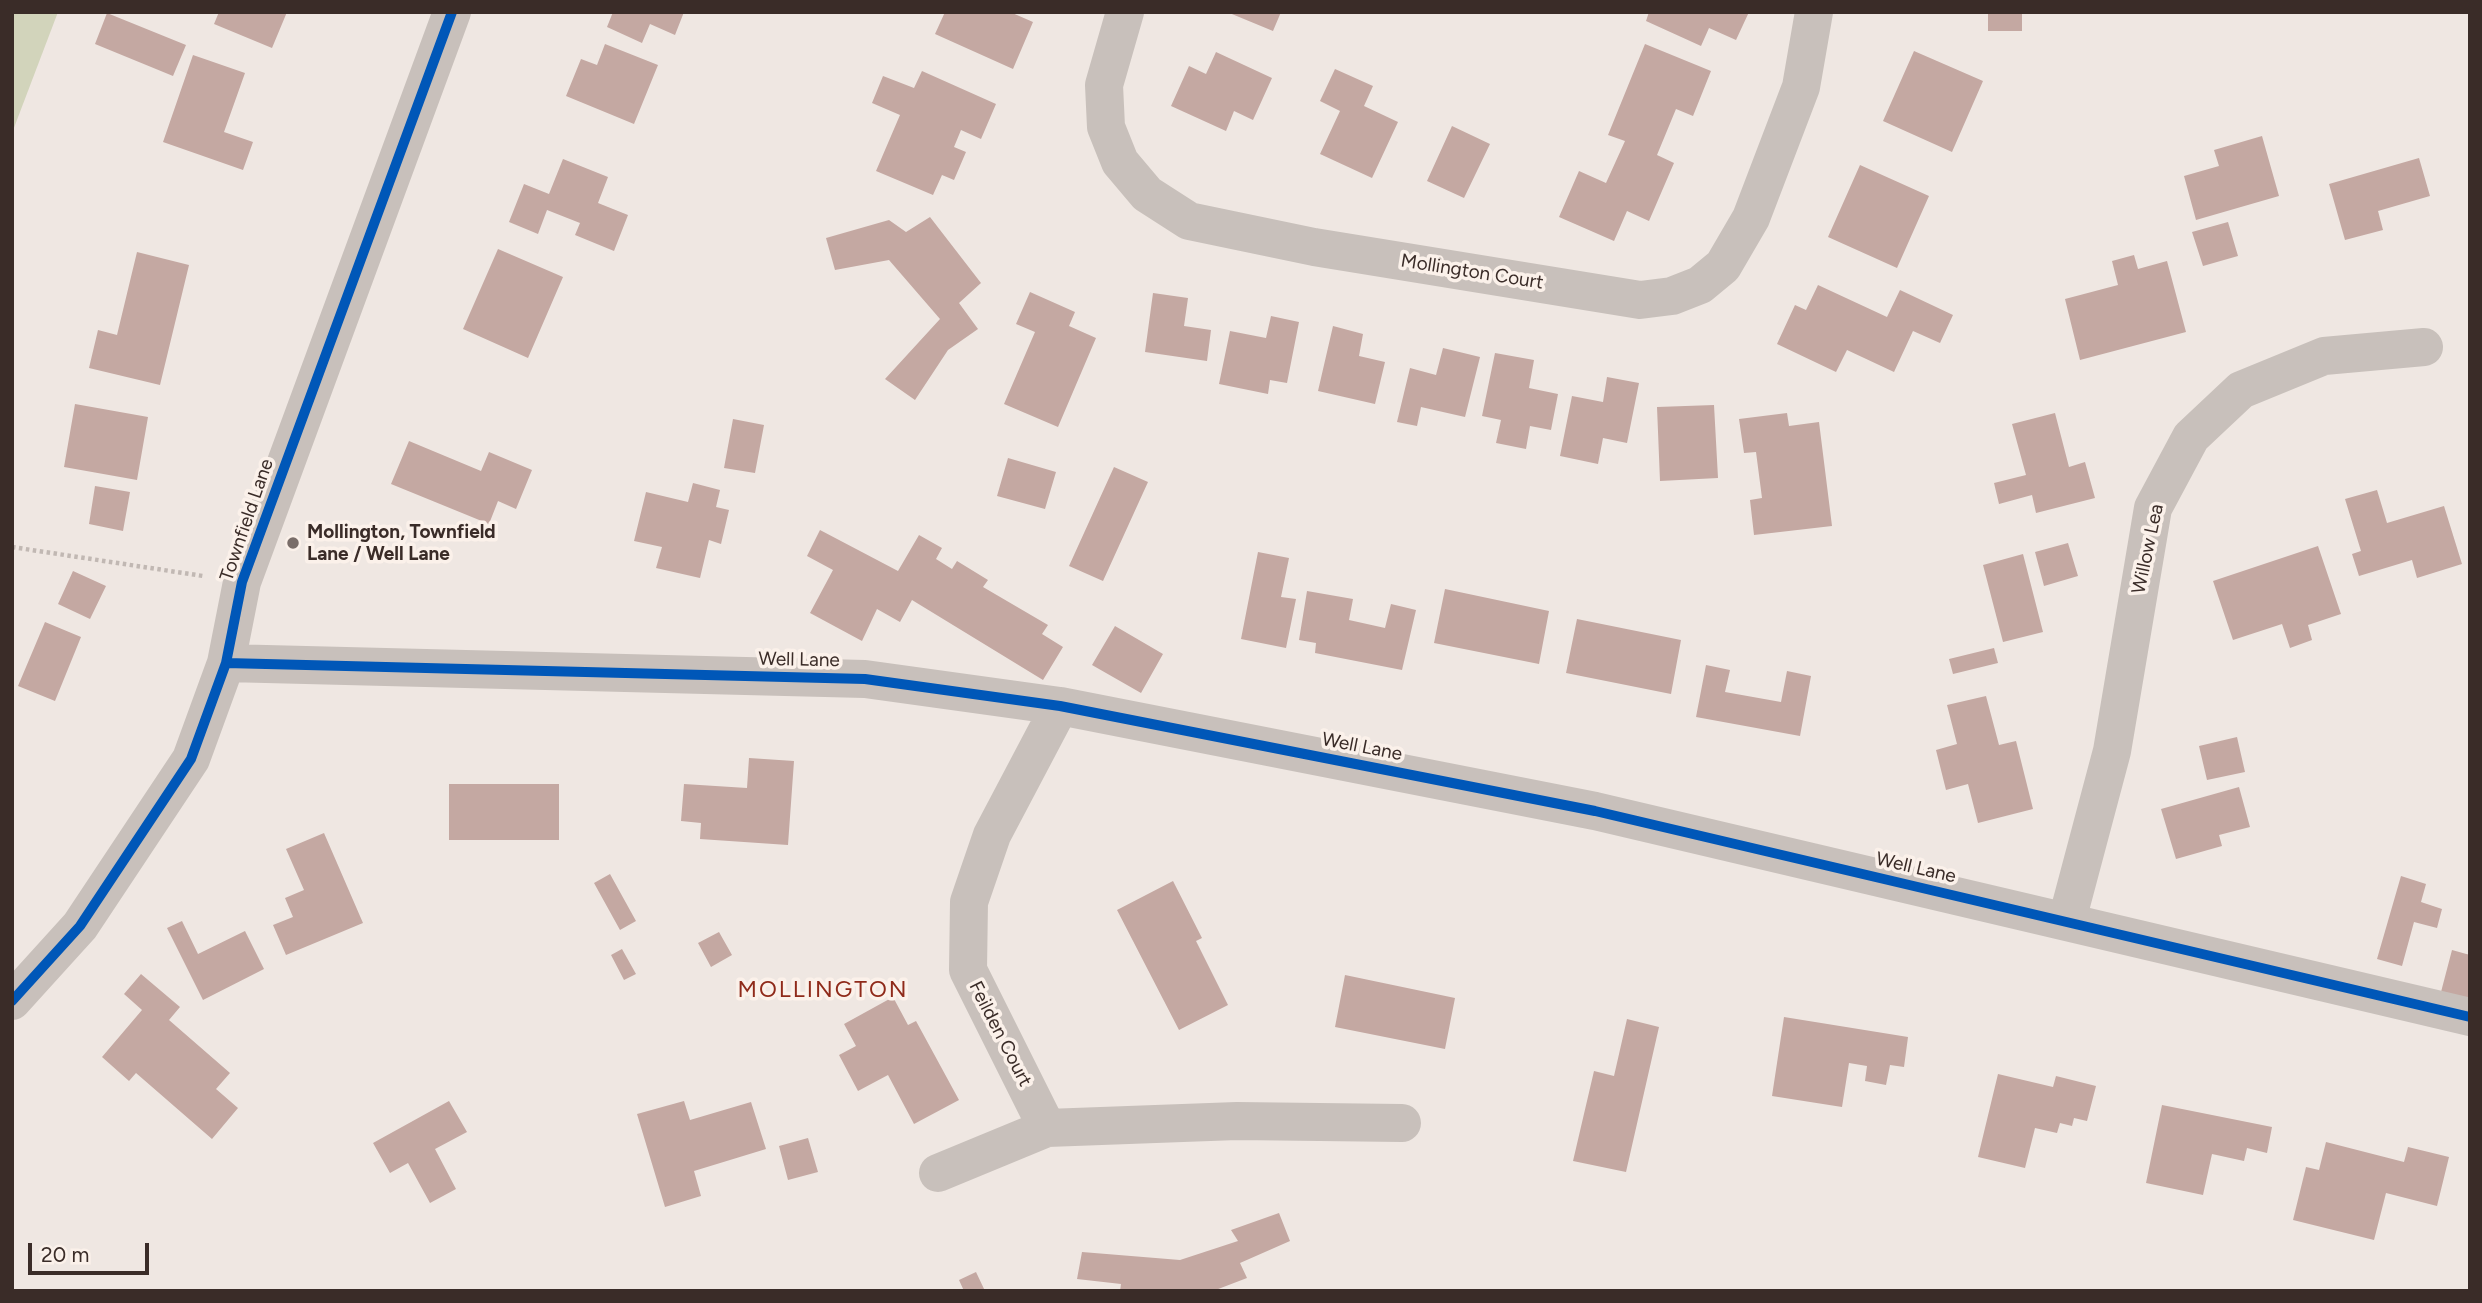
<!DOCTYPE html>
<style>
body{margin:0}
#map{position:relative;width:2482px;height:1303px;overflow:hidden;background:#efe7e2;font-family:Figtree,sans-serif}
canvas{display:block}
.frame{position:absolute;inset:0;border:14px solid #3a2c28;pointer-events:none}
.scale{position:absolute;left:28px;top:1243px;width:121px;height:32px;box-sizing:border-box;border:4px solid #3a2c28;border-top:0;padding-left:9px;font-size:21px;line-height:24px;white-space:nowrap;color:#3a2c28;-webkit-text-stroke:5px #fbf1ea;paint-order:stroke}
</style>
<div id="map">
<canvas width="2482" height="1303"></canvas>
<div class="frame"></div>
<div class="scale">20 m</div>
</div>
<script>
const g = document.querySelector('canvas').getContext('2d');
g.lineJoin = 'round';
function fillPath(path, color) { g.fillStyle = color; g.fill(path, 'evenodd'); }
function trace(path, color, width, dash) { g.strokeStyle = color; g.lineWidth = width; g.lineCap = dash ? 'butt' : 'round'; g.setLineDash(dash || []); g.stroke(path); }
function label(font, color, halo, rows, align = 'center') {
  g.font = font + ' Figtree,sans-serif'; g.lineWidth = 7; g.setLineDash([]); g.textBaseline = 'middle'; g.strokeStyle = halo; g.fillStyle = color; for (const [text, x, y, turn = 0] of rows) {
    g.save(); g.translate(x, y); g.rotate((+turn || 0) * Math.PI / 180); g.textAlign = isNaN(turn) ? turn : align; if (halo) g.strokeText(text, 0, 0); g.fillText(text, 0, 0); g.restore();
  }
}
fillPath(new Path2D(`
 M12,12h46l-46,121z`), '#d2d4bb');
fillPath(new Path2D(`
 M219,12h68l-15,36 -58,-24z
 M613,12h71l-9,23 -25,-11 -8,19 -35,-16z
 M945,12h65l23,10 -20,47 -78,-35z
 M1227,12h54l-8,19z
 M1649,12h100l-13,28 -27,-12 -8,18 -55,-25z
 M1988,12h34v19h-34z
 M107,13l79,32 -13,31 -78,-32z
 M605,44l53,21 -24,59 -68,-28 15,-37 16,6z
 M1645,44l66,27 -18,45 -17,-7 -19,46 17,8 -25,58 -22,-10 -13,30 -55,-24 20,-46 27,12 19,-42 -17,-6z
 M1914,51l69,30 -31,71 -69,-31z
 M1216,52l56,26 -19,42 -19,-9 -8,20 -55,-25 18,-40 17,8z
 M193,55l52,18 -21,59 29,10 -10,28 -80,-28z
 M1335,69l38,17 -9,20 34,16 -26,56 -52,-24 20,-43 -20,-10z
 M922,71l74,33 -15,35 -20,-9 -7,17 12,5 -12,28 -12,-5 -9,20 -57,-24 24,-56 -28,-12 11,-27 31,12z
 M1452,126l38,18 -26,54 -37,-17z
 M2262,136l17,60 -83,24 -12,-44 35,-10 -5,-16z
 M2419,158l11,38 -52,15 5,19 -38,10 -16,-56z
 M563,159l45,18 -10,26 30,12 -14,36 -39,-16 5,-12 -33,-13 -9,24 -29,-12 15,-38 25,10z
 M1860,165l69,31 -32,72 -69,-31z
 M930,217l51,66 -22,20 19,26 -30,21 -33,50 -30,-21 55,-60 -51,-59 -54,10 -9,-32 63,-18 17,12z
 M2228,222l10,34 -35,10 -11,-34z
 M498,249l65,28 -35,81 -65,-29z
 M137,252l52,13 -29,120 -71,-17 9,-38 19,5z
 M2134,255l4,14 29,-8 19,71 -106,28 -15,-61 53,-14 -6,-24z
 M1818,285l69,32 13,-27 53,25 -13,28 -27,-12 -19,41 -47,-22 -11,22 -59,-28 18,-39 11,5z
 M1030,292l45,20 -6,14 27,12 -38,89 -54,-23 31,-72 -19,-8z
 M1153,293l35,5 -4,28 27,4 -4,31 -62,-9z
 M1271,316l28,6 -12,61 -17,-3 -2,14 -49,-10 11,-53 36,7z
 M1333,326l30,8 -4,22 26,6 -10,42 -57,-13z
 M1443,348l37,9 -15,60 -44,-10 -4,19 -20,-4 13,-54 26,7z
 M1495,353l39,7 -5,28 29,6 -7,36 -21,-4 -4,23 -30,-6 5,-23 -19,-4z
 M1607,377l32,6 -12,60 -24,-5 -5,26 -38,-8 12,-60 31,6z
 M75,404l73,13 -11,63 -73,-13z
 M1714,405l4,73 -58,3 -3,-74z
 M1787,413l2,13 30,-4 13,104 -78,9 -4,-35 12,-2 -6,-46 -12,1 -5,-34z
 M2055,413l14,54 16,-5 10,36 -59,15 -4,-18 -33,9 -5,-21 32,-8 -14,-51z
 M733,419l31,6 -9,48 -31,-5z
 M409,441l72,30 8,-19 43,18 -16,39 -18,-8 -9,23 -98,-40z
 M1008,458l48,14 -11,37 -48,-13z
 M1114,467l34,15 -45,99 -34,-15z
 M693,483l27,7 -4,17 13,3 -8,34 -12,-4 -9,38 -44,-10 6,-21 -28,-6 12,-49 42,10z
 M95,486l35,6 -7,39 -34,-7z
 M2377,490l10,33 57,-17 18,58 -45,14 -5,-18 -53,16 -7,-22 9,-3 -16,-52z
 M820,530l78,41 21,-36 23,13 -6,11 16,10 5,-8 31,19 -5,7 65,38 -6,9 21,13 -20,33 -131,-80 -12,22 -23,-13 -15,32 -52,-28 23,-43 -26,-14z
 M2068,543l10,33 -34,10 -9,-34z
 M2318,546l23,68 -33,11 4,15 -22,8 -8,-24 -49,16 -20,-59z
 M1258,552l31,6 -8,39 15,2 -10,49 -45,-9z
 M2023,554l20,78 -40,10 -20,-77z
 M73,571l33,15 -16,33 -32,-15z
 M1445,589l104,22 -10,53 -105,-21z
 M1307,591l46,8 -4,21 36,8 6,-24 25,6 -14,60 -87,-17 1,-10 -17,-3z
 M1577,619l104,21 -10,54 -105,-21z
 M45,622l36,15 -26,64 -37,-15z
 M1115,626l48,28 -22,39 -49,-28z
 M1994,648l4,15 -45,11 -4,-15z
 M1706,665l24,5 -5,22 56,10 6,-31 24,5 -11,60 -104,-19z
 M1986,696l13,49 17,-4 17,68 -55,14 -10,-39 -22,6 -10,-40 21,-6 -10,-39z
 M2237,737l8,35 -38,8 -8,-34z
 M749,758l45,3 -6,84 -88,-6 1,-16 -20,-2 3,-37 63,4z
 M449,784h110v56h-110z
 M2239,787l11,40 -31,8 3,11 -46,13 -15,-50z
 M324,833l39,90 -77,32 -13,-30 20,-8 -8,-19 19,-8 -18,-41z
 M610,874l26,47 -16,9 -26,-47z
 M2401,876l25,8 -5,18 21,7 -5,19 -23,-6 -12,44 -25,-7z
 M1173,881l29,57 -6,3 32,64 -49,25 -62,-120z
 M182,921l16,33 47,-23 19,38 -61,31 -36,-72z
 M719,932l13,23 -21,12 -13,-24z
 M622,949l14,25 -12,6 -13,-25z
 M2452,950l18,5v44l-29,-7z
 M141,974l39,33 -11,13 61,53 -14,16 22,19 -26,31 -76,-66 -7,8 -27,-24 40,-47 -18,-16z
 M1345,975l110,23 -10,51 -110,-22z
 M893,997l15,28 8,-4 43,79 -45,24 -26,-49 -30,16 -19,-36 17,-9 -12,-22z
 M1784,1017l124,20 -4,30 -14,-2 -4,20 -21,-4 2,-15 -18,-3 -7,44 -70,-11z
 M1627,1019l32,8 -33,145 -53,-11 21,-90 20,5z
 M1998,1074l55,13 3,-11 40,10 -9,35 -13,-3 -2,8 -12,-3 -3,10 -22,-5 -10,40 -47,-11z
 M449,1101l18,31 -32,17 21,40 -26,14 -22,-40 -18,10 -17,-30z
 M684,1101l6,19 61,-18 15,47 -72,22 7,25 -36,11 -28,-93z
 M2162,1105l110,22 -5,26 -20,-5 -3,13 -32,-7 -9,41 -57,-12z
 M808,1138l10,34 -30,8 -9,-34z
 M2326,1142l78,20 4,-15 41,10 -12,49 -51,-13 -12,47 -81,-20 13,-53 13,3z
 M1279,1213l11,28 -50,22 7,15 -34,13h-93l1,-7 -44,-5 5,-27 98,8 58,-19 -7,-11z
 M976,1272l9,19h-21l-5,-11z`), '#c4a8a2');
trace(new Path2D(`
 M12,547l191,29`), '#c1b8b3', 4.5, [3.5, 3.5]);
trace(new Path2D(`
 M1125,12l-21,73 2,42 14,35 27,32 42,27 125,26 326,53 32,-4 28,-11 23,-19 28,-48 50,-131 13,-75
 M226,663l639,16 195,27 535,105 875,206
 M2067,920l45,-169 41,-243 38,-71 50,-47 83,-34 100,-9
 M12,1001l68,-75 111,-167 35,-96 16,-81 210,-570
 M1047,1128l190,-7 165,2
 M938,1173l109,-45 -79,-158 1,-68 23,-67 68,-129`), '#c8c0bb', 38);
trace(new Path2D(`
 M226,663l639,16 195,27 535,105 875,206
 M12,1001l68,-75 111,-167 35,-96 16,-81 210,-570`), '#0057b8', 10);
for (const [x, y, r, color] of [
 [293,543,7,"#796d69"]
]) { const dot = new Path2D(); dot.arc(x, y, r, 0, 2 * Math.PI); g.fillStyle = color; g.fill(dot); trace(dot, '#fbf1ea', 2.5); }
label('19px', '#3a2c28', '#fbf1ea', [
 ["Mollington Court",1472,272,9],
 ["Townfield Lane",247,520,-71],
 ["Willow Lea",2148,549,-78],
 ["Well Lane",799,660,1],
 ["Well Lane",1362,747,11],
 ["Well Lane",1916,868,13],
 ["Feilden Court",1000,1034,63]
]);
label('bold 19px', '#3a2c28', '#fbf1ea', [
 ["Mollington, Townfield",307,532],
 ["Lane / Well Lane",307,554]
], 'left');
g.letterSpacing = '2px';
label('23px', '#8f2a1a', '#fbf1ea', [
 ["MOLLINGTON",823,990]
]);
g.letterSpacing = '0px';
</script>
